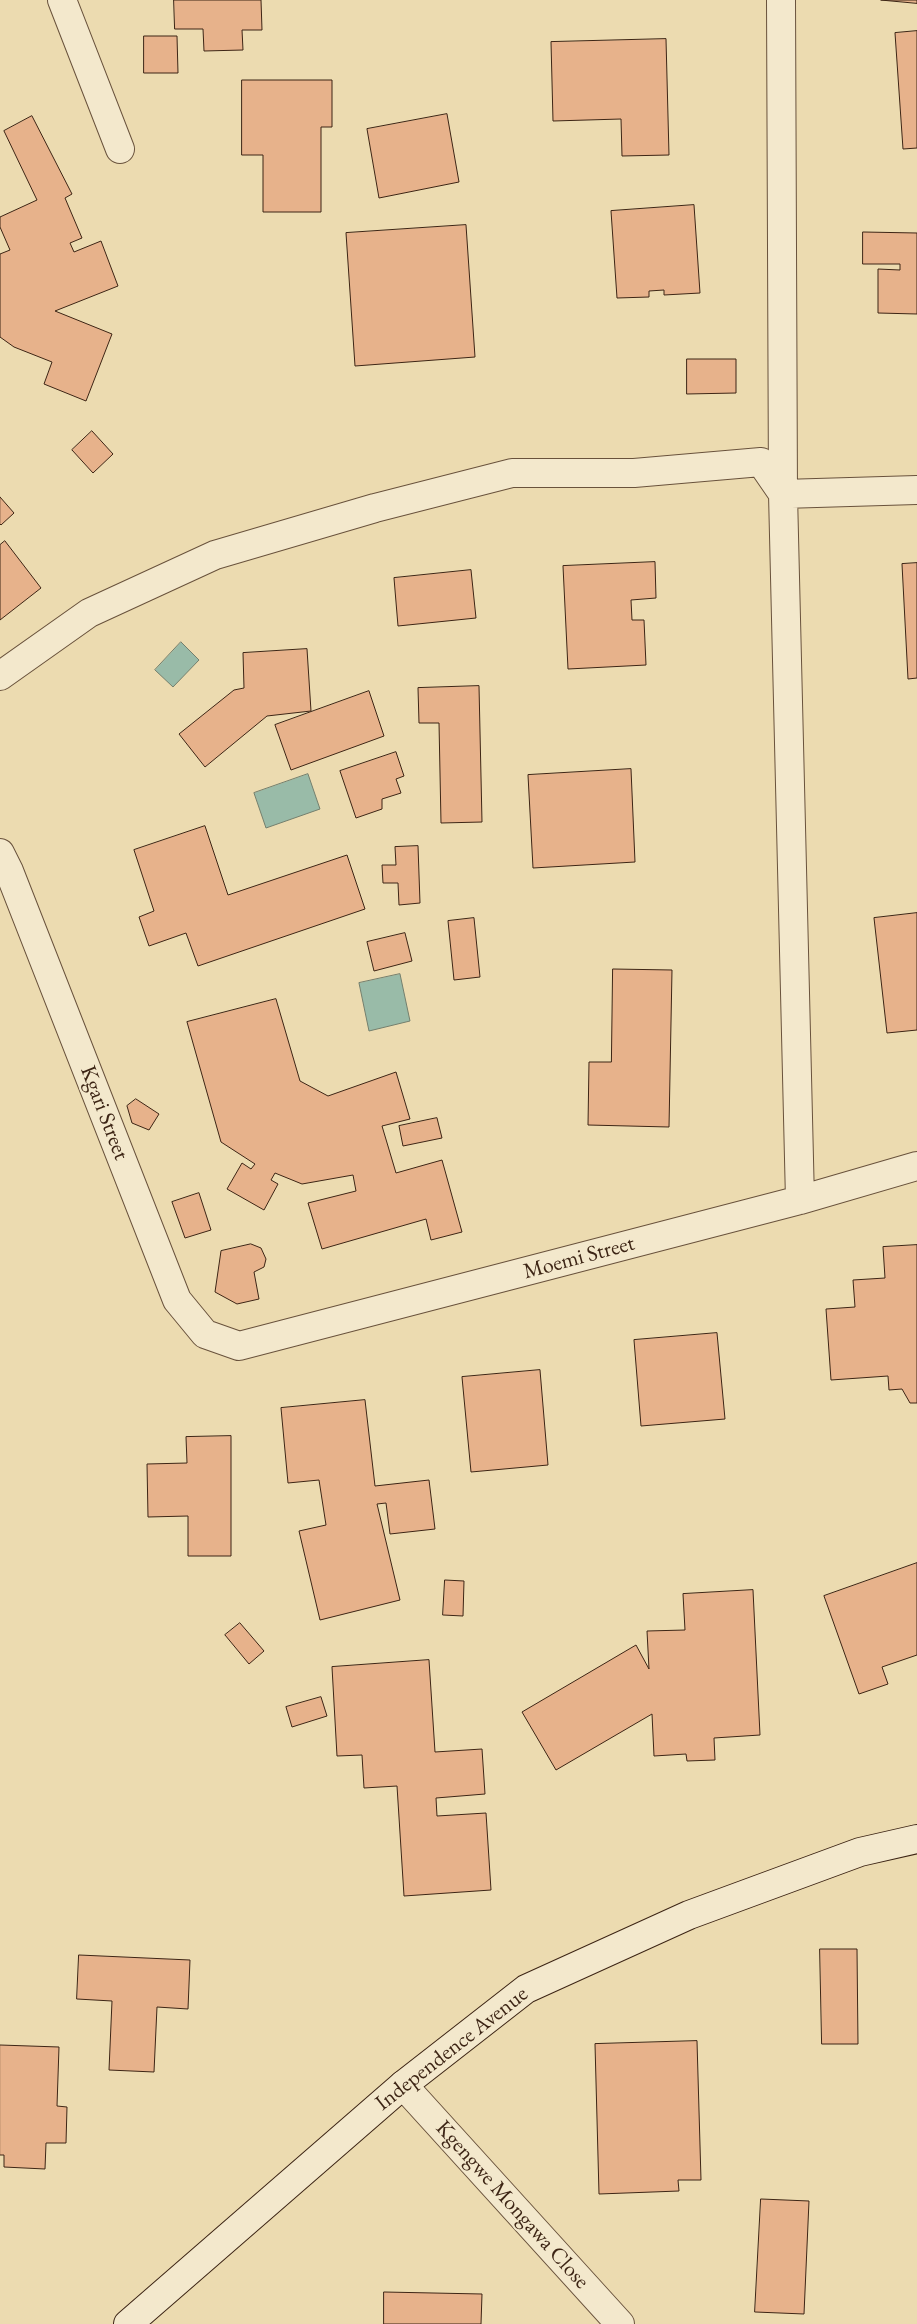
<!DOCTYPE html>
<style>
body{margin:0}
canvas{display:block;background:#ecdbb0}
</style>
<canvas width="917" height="2324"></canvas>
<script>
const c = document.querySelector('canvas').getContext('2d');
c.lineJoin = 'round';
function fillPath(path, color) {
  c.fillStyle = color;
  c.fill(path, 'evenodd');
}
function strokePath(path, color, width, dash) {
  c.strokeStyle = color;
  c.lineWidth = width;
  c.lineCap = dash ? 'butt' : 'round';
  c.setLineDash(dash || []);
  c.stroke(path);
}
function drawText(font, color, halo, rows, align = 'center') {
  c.font = font + ' "EB Garamond",serif';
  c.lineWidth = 4;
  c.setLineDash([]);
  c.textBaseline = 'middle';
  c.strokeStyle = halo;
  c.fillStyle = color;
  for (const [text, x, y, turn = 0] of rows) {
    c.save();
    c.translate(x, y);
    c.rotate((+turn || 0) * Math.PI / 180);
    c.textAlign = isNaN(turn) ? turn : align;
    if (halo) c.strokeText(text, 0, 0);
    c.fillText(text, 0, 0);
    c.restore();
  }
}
const water = new Path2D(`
 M181,642l18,18 -26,27 -18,-17z
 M308,774l12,35 -54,19 -12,-35z
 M400,974l10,47 -41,10 -10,-48z`);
const building = new Path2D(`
 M174,0h87l1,30h-20l1,20 -39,1 -1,-22h-28z
 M881,0h36v3z
 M917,31v117l-14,1 -8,-116z
 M144,36h33l1,37h-34z
 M666,39l3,116 -47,1 -1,-37 -68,2 -2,-79z
 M242,80h90v47h-11v85h-58v-57h-21z
 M447,114l12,68 -80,16 -12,-69z
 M32,116l40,78 -7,4 17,40 -12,5 4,9 27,-11 17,45 -63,25 57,23 -26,67 -42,-17 8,-22 -38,-15 -14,-10v-83l10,-4 -10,-23v-10l37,-17 -33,-69z
 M694,205l6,88 -36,2v-5l-15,1v6l-32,1 -6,-87z
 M466,225l9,132 -120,9 -9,-133z
 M863,232l54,1v81l-39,-1v-44l22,1v-6h-37z
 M687,359h49v34l-49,1z
 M92,431l21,23 -20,19 -21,-23z
 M0,497l14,16 -13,12 -1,-1z
 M5,541l36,47 -41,32v-75z
 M655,562l1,36 -25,2 1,20h12l2,45 -78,4 -5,-103z
 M917,563v115l-9,1 -6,-115z
 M471,570l5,48 -78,8 -4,-48z
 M307,649l4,62 -44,5 -62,51 -26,-33 55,-44 10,-2 -1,-35z
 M479,686l3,136 -41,1 -2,-100h-20l-1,-35z
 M369,691l15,45 -93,34 -16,-45z
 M396,752l8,24 -8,3 5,14 -19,6v10l-26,9 -16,-47z
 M631,769l4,93 -102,6 -5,-93z
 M205,826l23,69 119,-40 18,54 -167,57 -12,-33 -37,13 -10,-29 15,-6 -20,-61z
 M418,846l2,57 -21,2 -1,-22h-15l-1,-18h14l-1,-18z
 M917,913v117l-30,3 -13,-115z
 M474,918l6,59 -26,3 -6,-59z
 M405,933l7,28 -38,10 -7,-29z
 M613,969l59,1 -3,157 -81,-2 1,-63h22z
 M276,999l24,82 28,15 68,-24 14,47 -28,7 14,47 46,-13 20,72 -31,8 -5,-21 -104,30 -14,-46 48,-12 -3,-16 -51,9 -27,-11 -4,7 7,4 -14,26 -37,-21 15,-26 9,6 4,-5 -34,-22 -34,-120z
 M136,1099l23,15 -10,16 -17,-7 -5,-17z
 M437,1118l5,20 -39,8 -4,-20z
 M199,1193l12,37 -26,8 -13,-36z
 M251,1244l10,4 5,11 -2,8 -10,5 5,27 -22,5 -22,-12 6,-41z
 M917,1245v158h-7l-8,-14 -13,1 -1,-14 -57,4 -5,-71 29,-2 -2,-27 32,-2 -2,-31z
 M717,1333l8,86 -84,7 -7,-86z
 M540,1370l8,95 -77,7 -9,-95z
 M365,1400l10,86 54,-6 6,49 -45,5 -4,-31 -9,1 23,96 -80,20 -21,-89 27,-6 -7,-45 -31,3 -7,-75z
 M231,1436v120h-43v-40l-40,1 -1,-53 40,-1 -1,-26z
 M917,1563v92l-35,12 6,17 -29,10 -35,-98z
 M445,1580l19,1 -1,35 -20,-1z
 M753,1590l7,145 -46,3 1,22 -28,1 -1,-7 -32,2 -2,-42 -96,56 -34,-58 114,-67 13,24 -2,-38 38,-1 -2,-36z
 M240,1623l24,28 -15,13 -24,-29z
 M429,1660l6,92 47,-3 3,45 -49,4 1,18 49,-3 5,77 -87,6 -7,-110 -33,2 -2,-33 -25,1 -5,-89z
 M321,1697l6,19 -35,11 -6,-20z
 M820,1949h37l1,95h-36z
 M79,1955l111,5 -2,49 -31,-2 -3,65 -45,-2 3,-69 -35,-2z
 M697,2041l4,139h-23l1,11 -80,3 -4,-150z
 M0,2045l59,2 -2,59 10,1 -1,36h-20l-1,26 -41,-2v-12h-4z
 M761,2199l48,2 -5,113 -49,-2z
 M384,2292l98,2 -1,30h-97z`);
const street = new Path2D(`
 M62,0l58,149
 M781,0l2,494 17,706
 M0,676l89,-63 126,-58 160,-47 137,-35h122l127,-11 22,32 134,-4
 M0,853l9,18 168,429 28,34 34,12 561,-146 117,-34
 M403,2085l217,239`);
const secondary = new Path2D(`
 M128,2324l275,-239 123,-96 163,-74 171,-63 57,-13`);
const streetNames = [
 ["Kgari Street",104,1113,69],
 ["Moemi Street",579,1258,-15],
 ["Independence Avenue",452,2049,-38],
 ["Kgengwe Mongawa Close",512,2205,48]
];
fillPath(water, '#99bba8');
strokePath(water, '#747f6d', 1);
fillPath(building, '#e7b28b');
strokePath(building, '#3d2515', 1);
strokePath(street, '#69523c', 30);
strokePath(secondary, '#3d2515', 30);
strokePath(street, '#f3e8cc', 28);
strokePath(secondary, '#f3e8cc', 28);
drawText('22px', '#3d2515', '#f3e8cc', streetNames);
</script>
